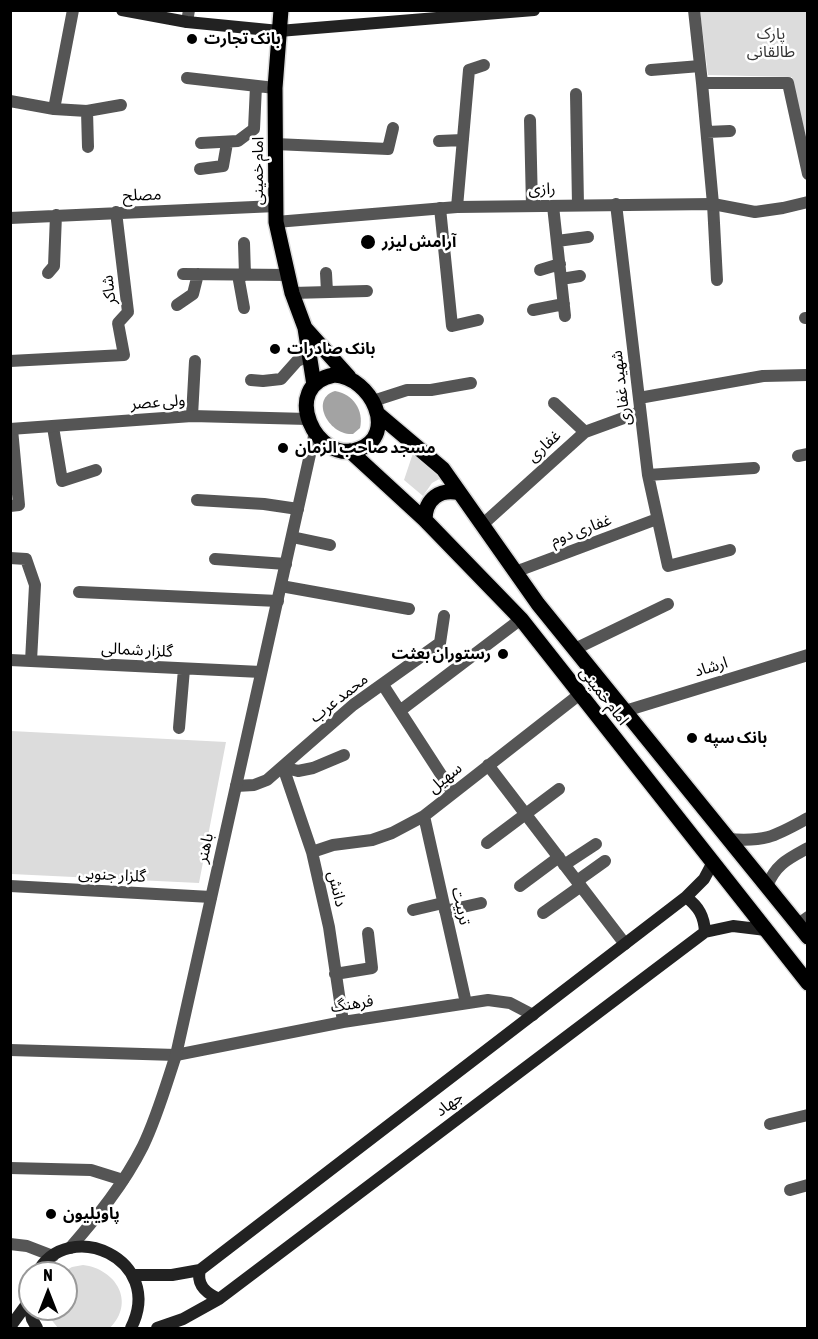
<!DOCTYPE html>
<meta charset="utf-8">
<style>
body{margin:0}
#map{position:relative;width:818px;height:1339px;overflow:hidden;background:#fff;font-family:"Asap Condensed",sans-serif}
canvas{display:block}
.frame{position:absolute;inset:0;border:12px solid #000;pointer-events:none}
.north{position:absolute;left:18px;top:1261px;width:60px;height:60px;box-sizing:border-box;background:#fff;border:2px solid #999;border-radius:50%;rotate:0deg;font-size:16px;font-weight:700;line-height:24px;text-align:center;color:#000}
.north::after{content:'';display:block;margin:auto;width:21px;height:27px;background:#000;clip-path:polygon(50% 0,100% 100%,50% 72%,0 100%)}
</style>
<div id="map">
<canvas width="818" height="1339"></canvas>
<div class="frame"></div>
<div class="north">N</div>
</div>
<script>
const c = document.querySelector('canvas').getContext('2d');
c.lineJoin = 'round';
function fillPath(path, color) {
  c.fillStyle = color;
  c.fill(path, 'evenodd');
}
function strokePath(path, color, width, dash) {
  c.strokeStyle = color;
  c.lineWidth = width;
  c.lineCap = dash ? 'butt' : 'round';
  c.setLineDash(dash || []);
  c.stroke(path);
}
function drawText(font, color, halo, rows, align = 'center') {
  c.font = font + ' "Asap Condensed","Noto Sans Arabic",sans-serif';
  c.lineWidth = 5;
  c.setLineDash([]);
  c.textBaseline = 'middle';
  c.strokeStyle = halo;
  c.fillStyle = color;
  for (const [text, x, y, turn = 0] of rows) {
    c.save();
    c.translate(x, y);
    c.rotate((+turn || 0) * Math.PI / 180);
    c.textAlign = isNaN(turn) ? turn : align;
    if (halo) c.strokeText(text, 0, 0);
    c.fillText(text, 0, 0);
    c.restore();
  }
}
const green = new Path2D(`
 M700,11h107v144l-15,-78 -84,-2z
 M413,453l28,25 -9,5 -9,13 -19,-16z
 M11,731l215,11 -27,141 -188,-9z
 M83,1265c33,4 53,37 27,63h-52l-8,-10 -2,-9h18v-36h-5l11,-6z`);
const water = new Path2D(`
 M335,391c18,3 29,19 25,37l-7,6c-24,2 -44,-35 -18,-43z`);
const minor = new Path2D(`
 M694,10l8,73h86l20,91
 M187,22l2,-12
 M651,70l49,-4
 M187,78l88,10
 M702,83l11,121 4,76
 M576,94l2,111
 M10,101l44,8 19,-99
 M54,109l33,2 34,-6
 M87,111l1,36
 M530,120l2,86
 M707,132l23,-1
 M439,141l24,-1
 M201,143l37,-2 16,-12 2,-43
 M275,144l113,5 5,-21
 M200,169l23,-3 4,-23
 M616,204l32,271 20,91 62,-16
 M553,206l12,110
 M457,207l12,-137 15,-5
 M440,208l12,118 26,-6
 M10,218l266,-12
 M557,241l31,-4
 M244,243l1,32
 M540,270l20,-6
 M48,273l6,-7 2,-51
 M326,273l1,19
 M183,274l105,1
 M238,275l6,33
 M561,279l19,-3
 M292,293l75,-2
 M177,305l16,-11 5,-20
 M533,310l31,-6
 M805,318h3
 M10,361l114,-6 -6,-32 10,-11 -12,-100
 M251,380l12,1 18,-2 16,-18 11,-5
 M639,398l124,-22 45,-1
 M373,401l34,-11h24l40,-7
 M554,403l31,29
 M192,416l3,-55
 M53,427l9,54 34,-11
 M798,456l10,-2
 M648,475l106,-7
 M197,500l67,4 34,5
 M10,506l9,-1 -7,-76
 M482,525l103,-93 55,-20
 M292,537l38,8
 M10,558l16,1 9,26 -4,76
 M215,559l71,5
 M515,572l142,-53
 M281,586l128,23
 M79,592l199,9
 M575,649l93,-45
 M10,660l251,12
 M383,685l70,108
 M401,710l120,-91
 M625,711l183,-56
 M179,728l5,-59
 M488,765l137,179
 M283,767l29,85 17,75 14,95
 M283,767l15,4 15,-3 31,-13
 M236,786l18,-1 13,-5 86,-75 87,-62 4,-27
 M424,816l42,187
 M487,843l72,-54
 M312,852l21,-7 39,-5 20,-7 32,-17 156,-122
 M564,865l32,-21
 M577,881l28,-20
 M10,886l201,11
 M520,886l39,-29
 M413,910l30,-7
 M445,911l36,-8
 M543,913l38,-27
 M797,925l11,-8
 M335,974l37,-6 -4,-35
 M10,1050l166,5 167,-33 145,-22 22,3 23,12
 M770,1124l38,-9
 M10,1168l81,2 32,10
 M790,1190l18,-5
 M10,1244l17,2 26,10`);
const tertiary = new Path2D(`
 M276,222l181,-15 256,-3 42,8 28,-4 25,-6
 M10,429l182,-13 116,3
 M728,839c39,3 47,-3 80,-21
 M767,886c9,-22 21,-27 41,-38
 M70,1248c27,-31 54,-64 73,-102 14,-29 23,-61 33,-91l139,-623`);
const secondary = new Path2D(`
 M122,10l65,12 92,9 255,-21
 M686,897c13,10 18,19 19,35
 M200,1270c-4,15 6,23 19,29
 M37,1273c31,-57 129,-14 94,55
 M132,1275h40l28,-5 486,-373 18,-18 9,-17
 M30,1309l2,10 5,9
 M10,1327l19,-26
 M157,1328l26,-9 36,-20 486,-367 28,-6 33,4`);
const primary = new Path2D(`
 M281,10l-6,78 1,134 16,71 13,35 9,57
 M305,328l44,49
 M334,375c38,2 64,60 25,74 -43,17 -80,-64 -25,-74z
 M378,414l65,55 95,135 270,333
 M350,451l75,69 96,99 287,364
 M425,520c0,-21 15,-32 35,-27`);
const markers = [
 [192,39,6,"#000"],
 [368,242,8,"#000"],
 [275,349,6,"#000"],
 [283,448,6,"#000"],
 [503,654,6,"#000"],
 [692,738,6,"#000"],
 [51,1214,6,"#000"]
];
const parkNames = [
 ["پارک",771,34],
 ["طالقانی",771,52]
];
const poiNames = [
 ["بانک تجارت",204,39],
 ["آرامش لیزر",382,242],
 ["بانک صادرات",287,349],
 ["مسجد صاحب الزمان",295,448],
 ["رستوران بعثت",491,654,"right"],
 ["بانک سپه",704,738],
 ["پاویلیون",63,1214]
];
const streetNames = [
 ["امام خمینی",258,171,-90],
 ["رازی",542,189,-1],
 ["مصلح",142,195,-2],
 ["شاکر",109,290,-97],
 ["شهید غفاری",621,388,-97],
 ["ولی عصر",158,402,-4],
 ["غفاری",544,446,-42],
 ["غفاری دوم",581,530,-20],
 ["گلزار شمالی",137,650,3],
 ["ارشاد",711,667,-17],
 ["امام خمینی",604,696,52],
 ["محمد عرب",339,698,-38],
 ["سهیل",445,778,-39],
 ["باهنر",205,848,-77],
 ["گلزار جنوبی",112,875,3],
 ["دانش",337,889,77],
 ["تربیت",461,906,77],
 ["فرهنگ",352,1004,-9],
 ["جهاد",449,1104,-37]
];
fillPath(green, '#dcdcdc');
fillPath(water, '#a3a3a3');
strokePath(primary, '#dbdbdb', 18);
strokePath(minor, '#555', 12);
strokePath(tertiary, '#555', 12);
strokePath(secondary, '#222', 12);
strokePath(primary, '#000', 15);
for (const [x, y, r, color] of markers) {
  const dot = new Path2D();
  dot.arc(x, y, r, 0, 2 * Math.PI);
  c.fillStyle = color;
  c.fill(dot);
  strokePath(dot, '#fff', 2);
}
drawText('16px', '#333', '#fff', parkNames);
drawText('bold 16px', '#000', '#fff', poiNames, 'left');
drawText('16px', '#000', '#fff', streetNames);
</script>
